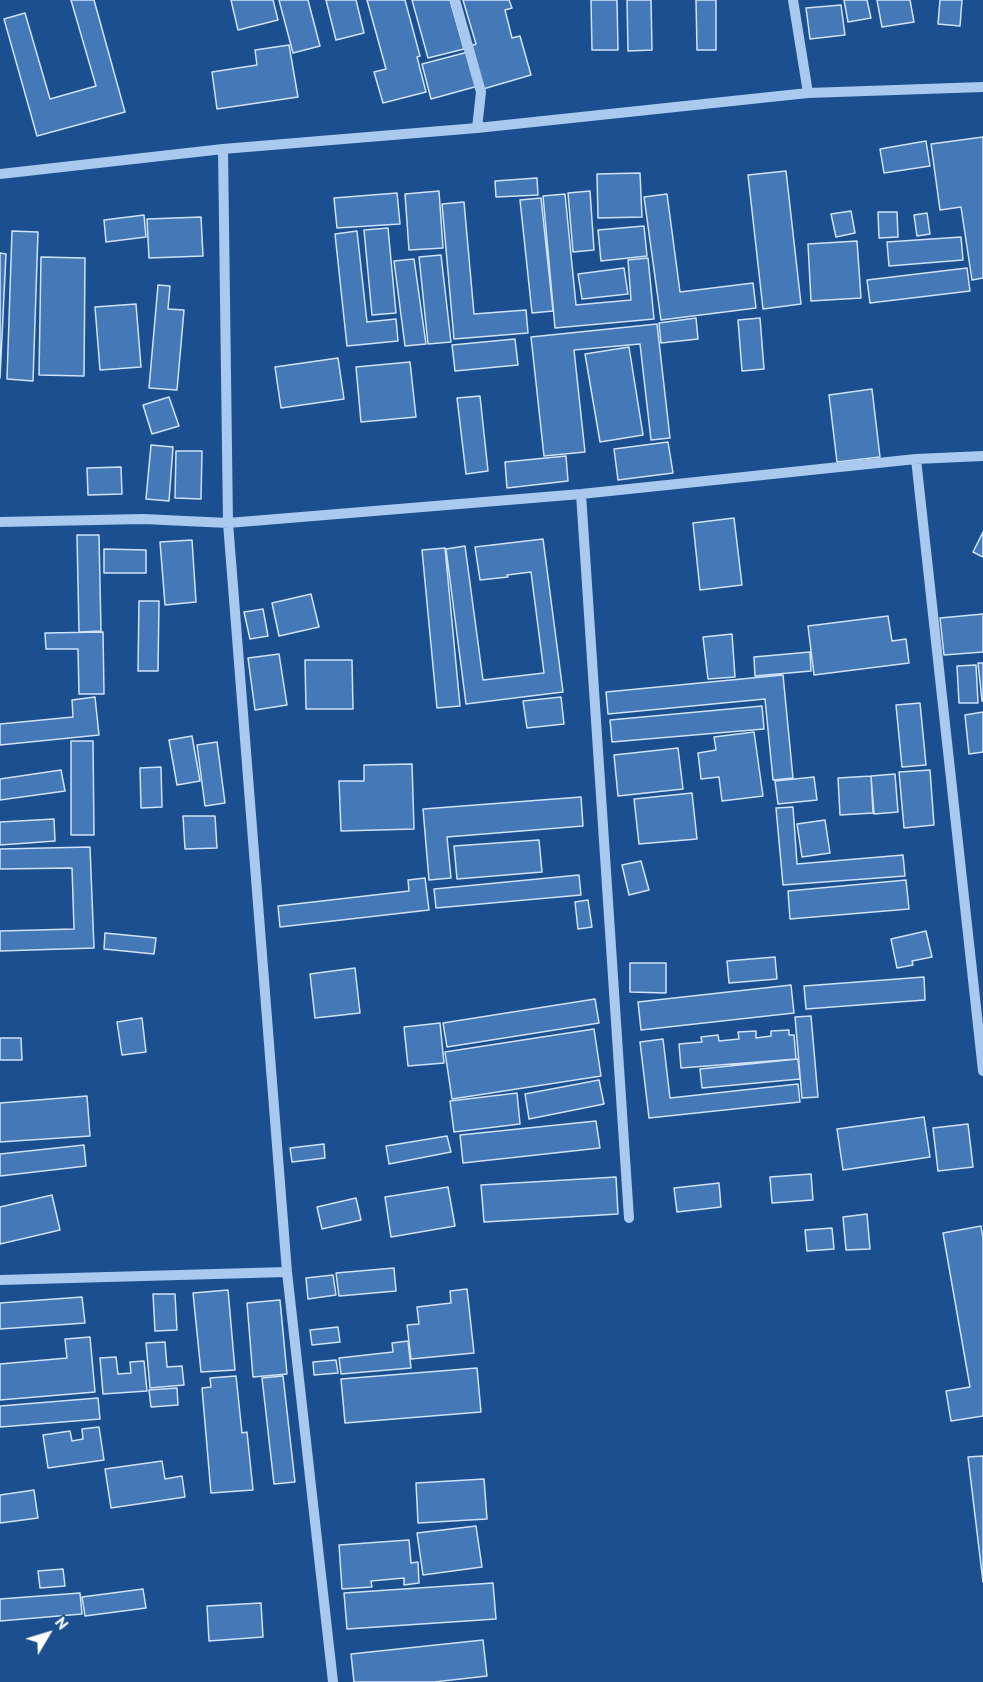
<!DOCTYPE html>
<style>
body{margin:0}
#map{position:relative;width:983px;height:1682px;overflow:hidden;background:#1b4f8f;font-family:"PT Sans",sans-serif}
canvas{display:block}
.north{position:absolute;left:18px;top:1604px;width:60px;height:60px;-webkit-text-stroke:4px #1b4f8f;paint-order:stroke;rotate:52deg;font-size:16px;font-weight:700;line-height:24px;text-align:center;color:#fff}
.north::after{content:'';display:block;margin:auto;width:21px;height:27px;background:#fff;clip-path:polygon(50% 0,100% 100%,50% 72%,0 100%)}
</style>
<div id="map">
<canvas width="983" height="1682"></canvas>
<div class="north">N</div>
</div>
<script>
const c = document.querySelector('canvas').getContext('2d');
c.lineJoin = 'round';
function fillPath(path, color) {
  c.fillStyle = color;
  c.fill(path, 'evenodd');
}
function strokePath(path, color, width, dash) {
  c.strokeStyle = color;
  c.lineWidth = width;
  c.lineCap = dash ? 'butt' : 'round';
  c.setLineDash(dash || []);
  c.stroke(path);
}
const building = new Path2D(`
 M71,0h23l31,112 -88,24 -33,-117 21,-6 25,86 46,-13z
 M231,0h42l5,20 -40,10z
 M279,0h29l12,46 -27,7z
 M326,0h30l8,33 -28,7z
 M367,0h38l15,56 -3,1 9,35 -43,11 -9,-31 12,-3z
 M412,0h38l14,49 -36,9z
 M463,0h46l3,8 -7,2 7,28 8,-2 11,39 -48,14 -12,-43 5,-2z
 M591,0h26l1,50h-26z
 M627,0h24l1,50 -24,1z
 M696,0h20v50h-19z
 M844,0h23l4,18 -23,4z
 M877,0h33l4,22 -32,5z
 M940,0h22l-2,26 -22,-2z
 M841,5l4,30 -35,4 -4,-31z
 M289,45l9,52 -81,12 -5,-37 45,-7 -2,-15z
 M468,52l10,34 -47,13 -9,-35z
 M983,137v141l-11,2 -11,-73 -21,3 -9,-66z
 M926,141l4,25 -46,7 -4,-24z
 M786,171l15,133 -38,5 -15,-134z
 M640,173l2,44 -44,1 -1,-44z
 M537,178l1,17 -42,2 -1,-16z
 M439,191l4,57 -34,2 -4,-56z
 M590,191l4,59 -21,2 -5,-59z
 M397,193l3,31 -63,4 -3,-30z
 M565,194l11,111 55,-5 -3,-40 20,-2 6,61 -99,9 -12,-132z
 M667,194l13,98 73,-9 3,25 -95,12 -17,-123z
 M541,198l12,113 -21,2 -12,-113z
 M464,202l10,112 52,-4 2,23 -74,6 -12,-135z
 M851,211l4,22 -19,4 -5,-23z
 M878,212h19l1,25 -19,1z
 M927,213l3,21 -13,2 -3,-21z
 M144,215l2,22 -40,5 -2,-22z
 M201,217l2,39 -54,2 -2,-39z
 M644,226l3,30 -46,5 -3,-31z
 M388,228l8,85 -24,2 -8,-85z
 M12,231l26,1 -5,149 -26,-2z
 M357,231l10,91 29,-3 2,22 -51,5 -12,-112z
 M961,237l2,23 -74,6 -2,-24z
 M857,241l4,57 -50,3 -3,-57z
 M0,253l6,1 -6,124z
 M441,255l10,87 -23,2 -9,-87z
 M41,257l44,1 -1,118 -45,-1z
 M414,259l12,85 -21,2 -11,-85z
 M624,268l4,26 -46,5 -4,-25z
 M967,268l3,23 -100,12 -3,-23z
 M158,285l12,1 -2,23 16,1 -7,80 -28,-2z
 M136,304l5,63 -41,3 -5,-63z
 M696,318l2,21 -37,4 -2,-20z
 M760,318l4,51 -22,2 -4,-51z
 M657,324l13,114 -19,2 -11,-96 -66,6 11,102 -41,4 -13,-119z
 M515,339l3,26 -63,6 -3,-26z
 M629,347l14,88 -43,7 -15,-88z
 M338,358l6,41 -63,9 -6,-41z
 M410,362l6,55 -55,5 -5,-55z
 M872,389l8,68 -43,5 -8,-67z
 M480,396l8,75 -22,3 -9,-76z
 M169,397l10,29 -27,8 -9,-29z
 M668,442l5,31 -55,7 -4,-31z
 M151,445l22,2 -4,54 -23,-2z
 M176,451h26l-1,48 -26,-1z
 M566,456l2,25 -61,7 -2,-26z
 M121,467l1,27 -34,1 -1,-27z
 M734,518l8,67 -42,5 -7,-67z
 M983,532v25l-10,-5z
 M77,535h22l2,96 -22,1z
 M543,539l20,153 -97,12 -20,-155 19,-3 18,134 61,-7 -13,-101 -24,3 1,2 -28,3 -5,-33z
 M192,540l4,62 -31,3 -5,-63z
 M445,548l15,158 -23,2 -15,-158z
 M104,549l42,1v23h-42z
 M311,594l8,33 -40,9 -7,-33z
 M139,601h20l-1,70h-20z
 M263,609l5,27 -18,3 -6,-27z
 M983,614v38l-39,3 -4,-37z
 M888,616l4,25 14,-2 3,24 -95,12 -6,-49z
 M103,632l1,62h-25l-1,-45h-32l-1,-16z
 M732,634l3,43 -27,2 -5,-42z
 M810,652l1,19 -56,5 -1,-19z
 M279,654l8,51 -32,5 -7,-52z
 M305,660h47l1,49h-47z
 M978,663h5v38h-1z
 M976,665l2,38h-19l-2,-37z
 M783,675l10,103 -20,2 -8,-81 -157,15 -2,-22z
 M95,697l4,38 -99,10v-21l73,-7 -1,-17z
 M561,697l3,27 -37,4 -4,-27z
 M920,703l6,62 -24,2 -6,-62z
 M762,706l2,23 -152,13 -2,-22z
 M983,712v40l-14,2 -4,-39z
 M754,732l9,64 -41,5 -3,-24 -18,2 -3,-26 18,-3 -2,-13z
 M192,736l8,45 -23,4 -8,-45z
 M71,741h22l1,94h-23z
 M217,742l8,61 -20,3 -8,-61z
 M678,748l5,41 -65,7 -4,-41z
 M412,764l2,65 -73,2 -2,-50h25v-16z
 M161,767l1,40 -21,1 -1,-40z
 M61,770l4,21 -65,9v-21z
 M930,770l4,55 -30,3 -5,-56z
 M895,774l3,38 -24,2 -3,-38z
 M871,776l2,37 -33,2 -2,-37z
 M814,777l3,23 -39,4 -3,-23z
 M692,793l5,46 -58,5 -5,-45z
 M581,797l2,29 -136,11 4,41 -22,2 -6,-71z
 M793,807l4,57 106,-9 2,21 -122,9 -7,-77z
 M183,816h32l2,32 -32,1z
 M54,819l1,22 -55,4v-23z
 M825,820l5,33 -28,4 -5,-33z
 M539,840l3,32 -85,7 -3,-33z
 M90,847l4,101 -94,3v-20l74,-2 -2,-61 -72,1v-20z
 M641,861l8,29 -20,5 -7,-30z
 M579,875l2,20 -145,13 -2,-19z
 M425,878l4,32 -149,17 -2,-21 131,-15 -1,-11z
 M906,880l3,29 -119,10 -2,-28z
 M588,900l4,27 -14,2 -3,-27z
 M926,931l6,26 -20,4 1,4 -16,3 -6,-29z
 M105,933l51,5 -2,16 -50,-5z
 M775,957l2,22 -48,4 -2,-22z
 M630,963h36v30l-36,-1z
 M355,968l5,45 -45,5 -5,-44z
 M924,977l1,23 -119,9 -2,-23z
 M791,985l3,28 -153,17 -3,-28z
 M595,999l4,24 -152,24 -4,-24z
 M811,1016l7,81 -16,1 -7,-81z
 M142,1018l4,34 -24,3 -5,-33z
 M440,1023l4,40 -36,3 -4,-39z
 M594,1029l7,47 -149,23 -7,-47z
 M789,1030v5h5l2,24 -115,9 -2,-24 23,-2 -1,-5 17,-2 1,6 20,-2 -1,-7 18,-1v7l15,-2v-5z
 M0,1038h21l1,22h-22z
 M663,1039l7,59 128,-14 2,18 -151,16 -9,-76z
 M798,1059l2,20 -98,9 -2,-19z
 M599,1080l5,24 -75,15 -4,-25z
 M517,1093l3,31 -66,8 -4,-31z
 M87,1096l3,40 -90,6v-39z
 M924,1117l6,40 -87,13 -6,-41z
 M596,1121l4,27 -137,15 -3,-28z
 M968,1124l5,43 -35,4 -5,-43z
 M447,1136l4,16 -62,12 -3,-18z
 M324,1144l1,14 -33,4 -2,-14z
 M84,1145l2,21 -86,10v-22z
 M811,1174l2,26 -41,3 -2,-26z
 M616,1177l2,37 -134,8 -3,-37z
 M719,1183l2,24 -44,5 -3,-24z
 M448,1187l7,39 -64,11 -6,-40z
 M52,1195l8,35 -60,14v-37z
 M356,1198l5,22 -39,9 -5,-22z
 M867,1214l3,35 -24,1 -3,-33z
 M981,1226l2,12v178l-32,5 -5,-30 24,-4 -27,-154z
 M832,1228l2,21 -27,2 -2,-21z
 M394,1268l2,23 -57,5 -3,-23z
 M333,1275l3,20 -28,4 -2,-21z
 M467,1289l7,64 -63,6 -4,-34 12,-1 -2,-17 34,-4 -1,-12z
 M228,1290l7,80 -34,2 -8,-79z
 M153,1294h22l2,36 -22,1z
 M82,1297l3,26 -85,6v-26z
 M280,1300l7,74 -34,3 -6,-74z
 M338,1327l2,15 -28,3 -2,-15z
 M90,1337l5,55 -95,8v-36l67,-6 -2,-19z
 M408,1341l3,27 -70,6 -2,-16 54,-6 -1,-9z
 M165,1342l2,25 15,-1 2,19 -34,3 -4,-45z
 M116,1357l2,17 13,-1 -1,-11 14,-1 3,30 -44,3 -3,-36z
 M336,1360l2,13 -24,2 -1,-13z
 M477,1368l4,44 -136,11 -4,-44z
 M236,1376l6,57 5,-1 6,58 -42,3 -9,-105 9,-1 -1,-9z
 M283,1376l12,106 -21,2 -12,-106z
 M177,1388l1,17 -27,2 -2,-17z
 M98,1398l2,21 -100,8v-21z
 M99,1427l5,33 -56,8 -5,-33 27,-4 2,10 11,-2 -1,-10z
 M983,1456v126l-15,-125z
 M162,1461l3,18 17,-3 3,21 -74,11 -6,-39z
 M484,1479l3,40 -69,4 -2,-40z
 M34,1490l4,28 -38,5v-28z
 M476,1526l6,41 -59,8 -6,-42z
 M409,1540l2,23 7,-1 1,21 -15,2v-7l-33,3 1,6 -30,2 -3,-44z
 M63,1569l2,17 -25,2 -2,-17z
 M493,1583l3,36 -149,10 -3,-36z
 M143,1589l3,19 -61,8 -3,-19z
 M80,1593l2,21 -82,7v-22z
 M261,1603l2,34 -54,4 -2,-35z
 M483,1640l4,36 -53,6h-80l-3,-28z`);
const minor = new Path2D(`
 M455,0l26,92 -4,36
 M793,0l15,93
 M223,149l5,374 59,749 46,410
 M0,174l223,-25 254,-21 331,-35 175,-6
 M916,459l67,612
 M581,494l48,724
 M0,522l143,-3 85,4 353,-29 335,-35 67,-3
 M0,1280l287,-8`);
fillPath(building, '#4478b7');
strokePath(building, '#cfe3fa', 1.5);
strokePath(minor, '#a9c9ee', 10);
</script>
